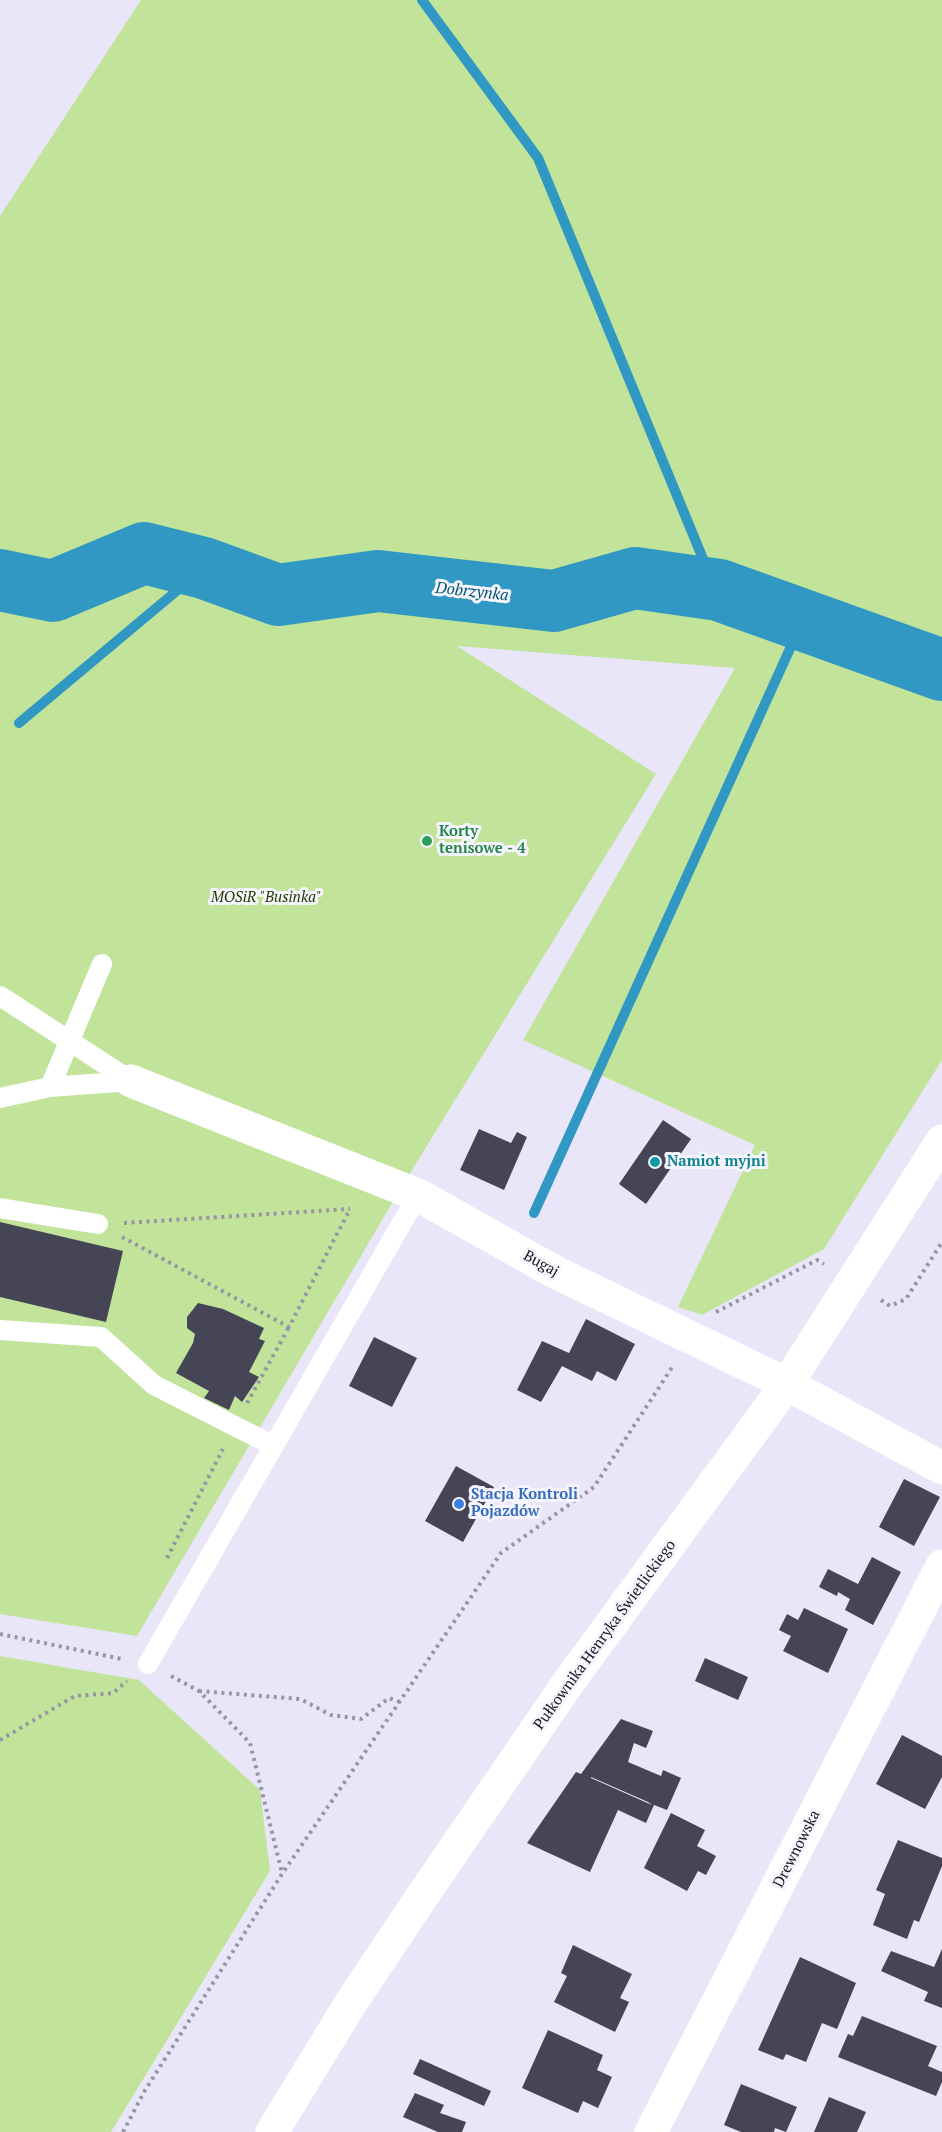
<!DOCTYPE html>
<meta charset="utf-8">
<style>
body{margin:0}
canvas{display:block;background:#eae6fa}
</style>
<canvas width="942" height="2132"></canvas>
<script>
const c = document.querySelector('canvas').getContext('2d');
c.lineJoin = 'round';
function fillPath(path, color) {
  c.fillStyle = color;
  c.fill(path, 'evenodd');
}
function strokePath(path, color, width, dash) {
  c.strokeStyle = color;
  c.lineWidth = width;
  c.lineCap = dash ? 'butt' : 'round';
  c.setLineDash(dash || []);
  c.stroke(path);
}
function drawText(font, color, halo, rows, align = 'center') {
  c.font = font + ' "PT Serif",serif';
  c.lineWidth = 6;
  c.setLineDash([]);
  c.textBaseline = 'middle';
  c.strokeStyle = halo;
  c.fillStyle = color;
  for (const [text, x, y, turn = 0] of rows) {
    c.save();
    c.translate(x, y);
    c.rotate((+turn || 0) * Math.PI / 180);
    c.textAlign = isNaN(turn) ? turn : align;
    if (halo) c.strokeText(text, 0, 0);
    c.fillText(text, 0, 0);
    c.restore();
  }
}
const green = new Path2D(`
 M141,0h801v1060l-118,189 -122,66 -24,-8 77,-162 -232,-105 212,-372 -278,-22 199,128 -252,409 -267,453 -137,-22v-1398z
 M0,1656l139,24 121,110 10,81 -159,261h-111z`);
const stream = new Path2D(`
 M422,0l116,158 170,413 11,19
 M19,723l185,-155
 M534,1213l269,-593`);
const river = new Path2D(`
 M0,580l53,11 91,-38 60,15 74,27 100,-14 176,20 81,-23 84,12 223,80`);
const building = new Path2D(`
 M663,1120l28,19 -45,65 -27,-20z
 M479,1129l32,14 6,-11 10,5 -23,53 -44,-20z
 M0,1222l123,29 -17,71 -106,-25z
 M198,1303l25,6 41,19 -5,11 6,2 -16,31 10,5 -17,25 -7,-6 -6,14 -25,-12 5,-7 -33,-18 17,-30 2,-9 -8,-6v-11z
 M586,1319l49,25 -19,37 -19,-10 -5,10 -30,-15 -21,36 -24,-12 25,-49 27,12z
 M374,1337l43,21 -25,49 -43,-21z
 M456,1466l38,21 -31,55 -38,-21z
 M904,1479l36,18 -26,49 -35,-19z
 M872,1557l29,15 -28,53 -28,-15 5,-11 -12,-7 -1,4 -18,-9 9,-18 30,15z
 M804,1608l44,21 -20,44 -45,-22 8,-15 -12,-6 8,-16 11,6z
 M705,1658l43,19 -10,23 -43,-19z
 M621,1719l32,12 -7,17 -12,-5 -6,19 33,14 2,-6 18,8 -14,32 -13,-5 -8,18 -28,-13 -28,62 -63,-29 49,-71 5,2zM591,1777l57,25 4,3 -61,-27z
 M902,1735l40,21v21l-17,32 -49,-25z
 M671,1813l34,17 -8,16 19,10 -10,19 -8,-4 -11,20 -43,-23z
 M898,1840l44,18v8l-23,56 -5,-2 -7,19 -34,-14 12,-31 -9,-4z
 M573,1945l59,29 -12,24 9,4 -14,30 -61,-30 13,-26 -6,-3z
 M942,1949v59l-18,-7 4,-9 -47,-21 10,-20 43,16z
 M800,1957l56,26 -19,46 -15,-6 -16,39 -20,-8 -3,6 -25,-10z
 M862,2016l75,30 -9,20 14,6v10l-6,14 -98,-39 10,-23 5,2z
 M548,2030l55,25 -6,15 15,7 -14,31 -15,-7 -5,12 -56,-25z
 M420,2059l71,32 -7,15 -71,-32z
 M741,2084l56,23 -11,25 -11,-4 -1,4h-33l-17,-7z
 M415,2093l29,12 -4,8 26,9 -4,10h-24l-35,-15z
 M829,2097l37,15 -9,20h-43z`);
const path = new Path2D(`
 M124,1223l226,-14
 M122,1237l167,90 61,-118
 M881,1300l9,6 16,-7 36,-57
 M716,1312l101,-52 7,4
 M247,1403l42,-76
 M167,1558l56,-109
 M0,1634l122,25
 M171,1676l28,15 51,52 32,130
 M199,1691l101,8 31,16 30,4 28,-21 11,4
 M0,1740l75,-44 38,-3 14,-12
 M123,2132l21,-40 138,-218 219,-321 93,-66 79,-121`);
const lane = new Path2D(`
 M0,996l131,85
 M50,1087l52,-123
 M0,1098l50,-11 81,-6
 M0,1208l98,16
 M0,1330l101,7 53,48 120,61
 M148,1664l270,-469`);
const street = new Path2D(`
 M131,1081l287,114 135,76 234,113 155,84
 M651,2132l291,-566`);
const secondary = new Path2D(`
 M272,2132l80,-131 69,-103 147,-215 219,-299 155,-243`);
const markers = [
 [427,841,6,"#2e9e5b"],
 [655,1162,6,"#0f9aa8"],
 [459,1504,6,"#3f7fe0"]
];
const leisureNames = [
 ["Korty",439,832],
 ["tenisowe - 4",439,849]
];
const parkNames = [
 ["MOSiR \"Businka\"",266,898]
];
const cultureNames = [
 ["Namiot myjni",667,1162]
];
const streetNames = [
 ["Bugaj",541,1264,29],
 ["Pułkownika Henryka Świetlickiego",605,1635,-54],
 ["Drewnowska",797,1849,-63]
];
const shopNames = [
 ["Stacja Kontroli",471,1495],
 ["Pojazdów",471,1512]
];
const waterNames = [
 ["Dobrzynka",472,592,6]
];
fillPath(green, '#c1e49a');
strokePath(stream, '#3198c3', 10);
strokePath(river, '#3198c3', 62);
fillPath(building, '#454556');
strokePath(path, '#9795a3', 4, [3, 4.5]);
strokePath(lane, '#fff', 20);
strokePath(street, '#fff', 33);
strokePath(secondary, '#fff', 33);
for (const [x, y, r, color] of markers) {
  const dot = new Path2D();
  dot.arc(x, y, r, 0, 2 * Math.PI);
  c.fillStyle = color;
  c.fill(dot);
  strokePath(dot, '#f6f5fd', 2);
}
drawText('bold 15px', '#27864d', '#f6f5fd', leisureNames, 'left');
drawText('italic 15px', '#253a00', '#f6f5fd', parkNames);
drawText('bold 15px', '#0d838f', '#f6f5fd', cultureNames, 'left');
drawText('15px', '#18171e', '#f6f5fd', streetNames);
drawText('bold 15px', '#366cbe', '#f6f5fd', shopNames, 'left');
drawText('italic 16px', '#005472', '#f6f5fd', waterNames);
</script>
